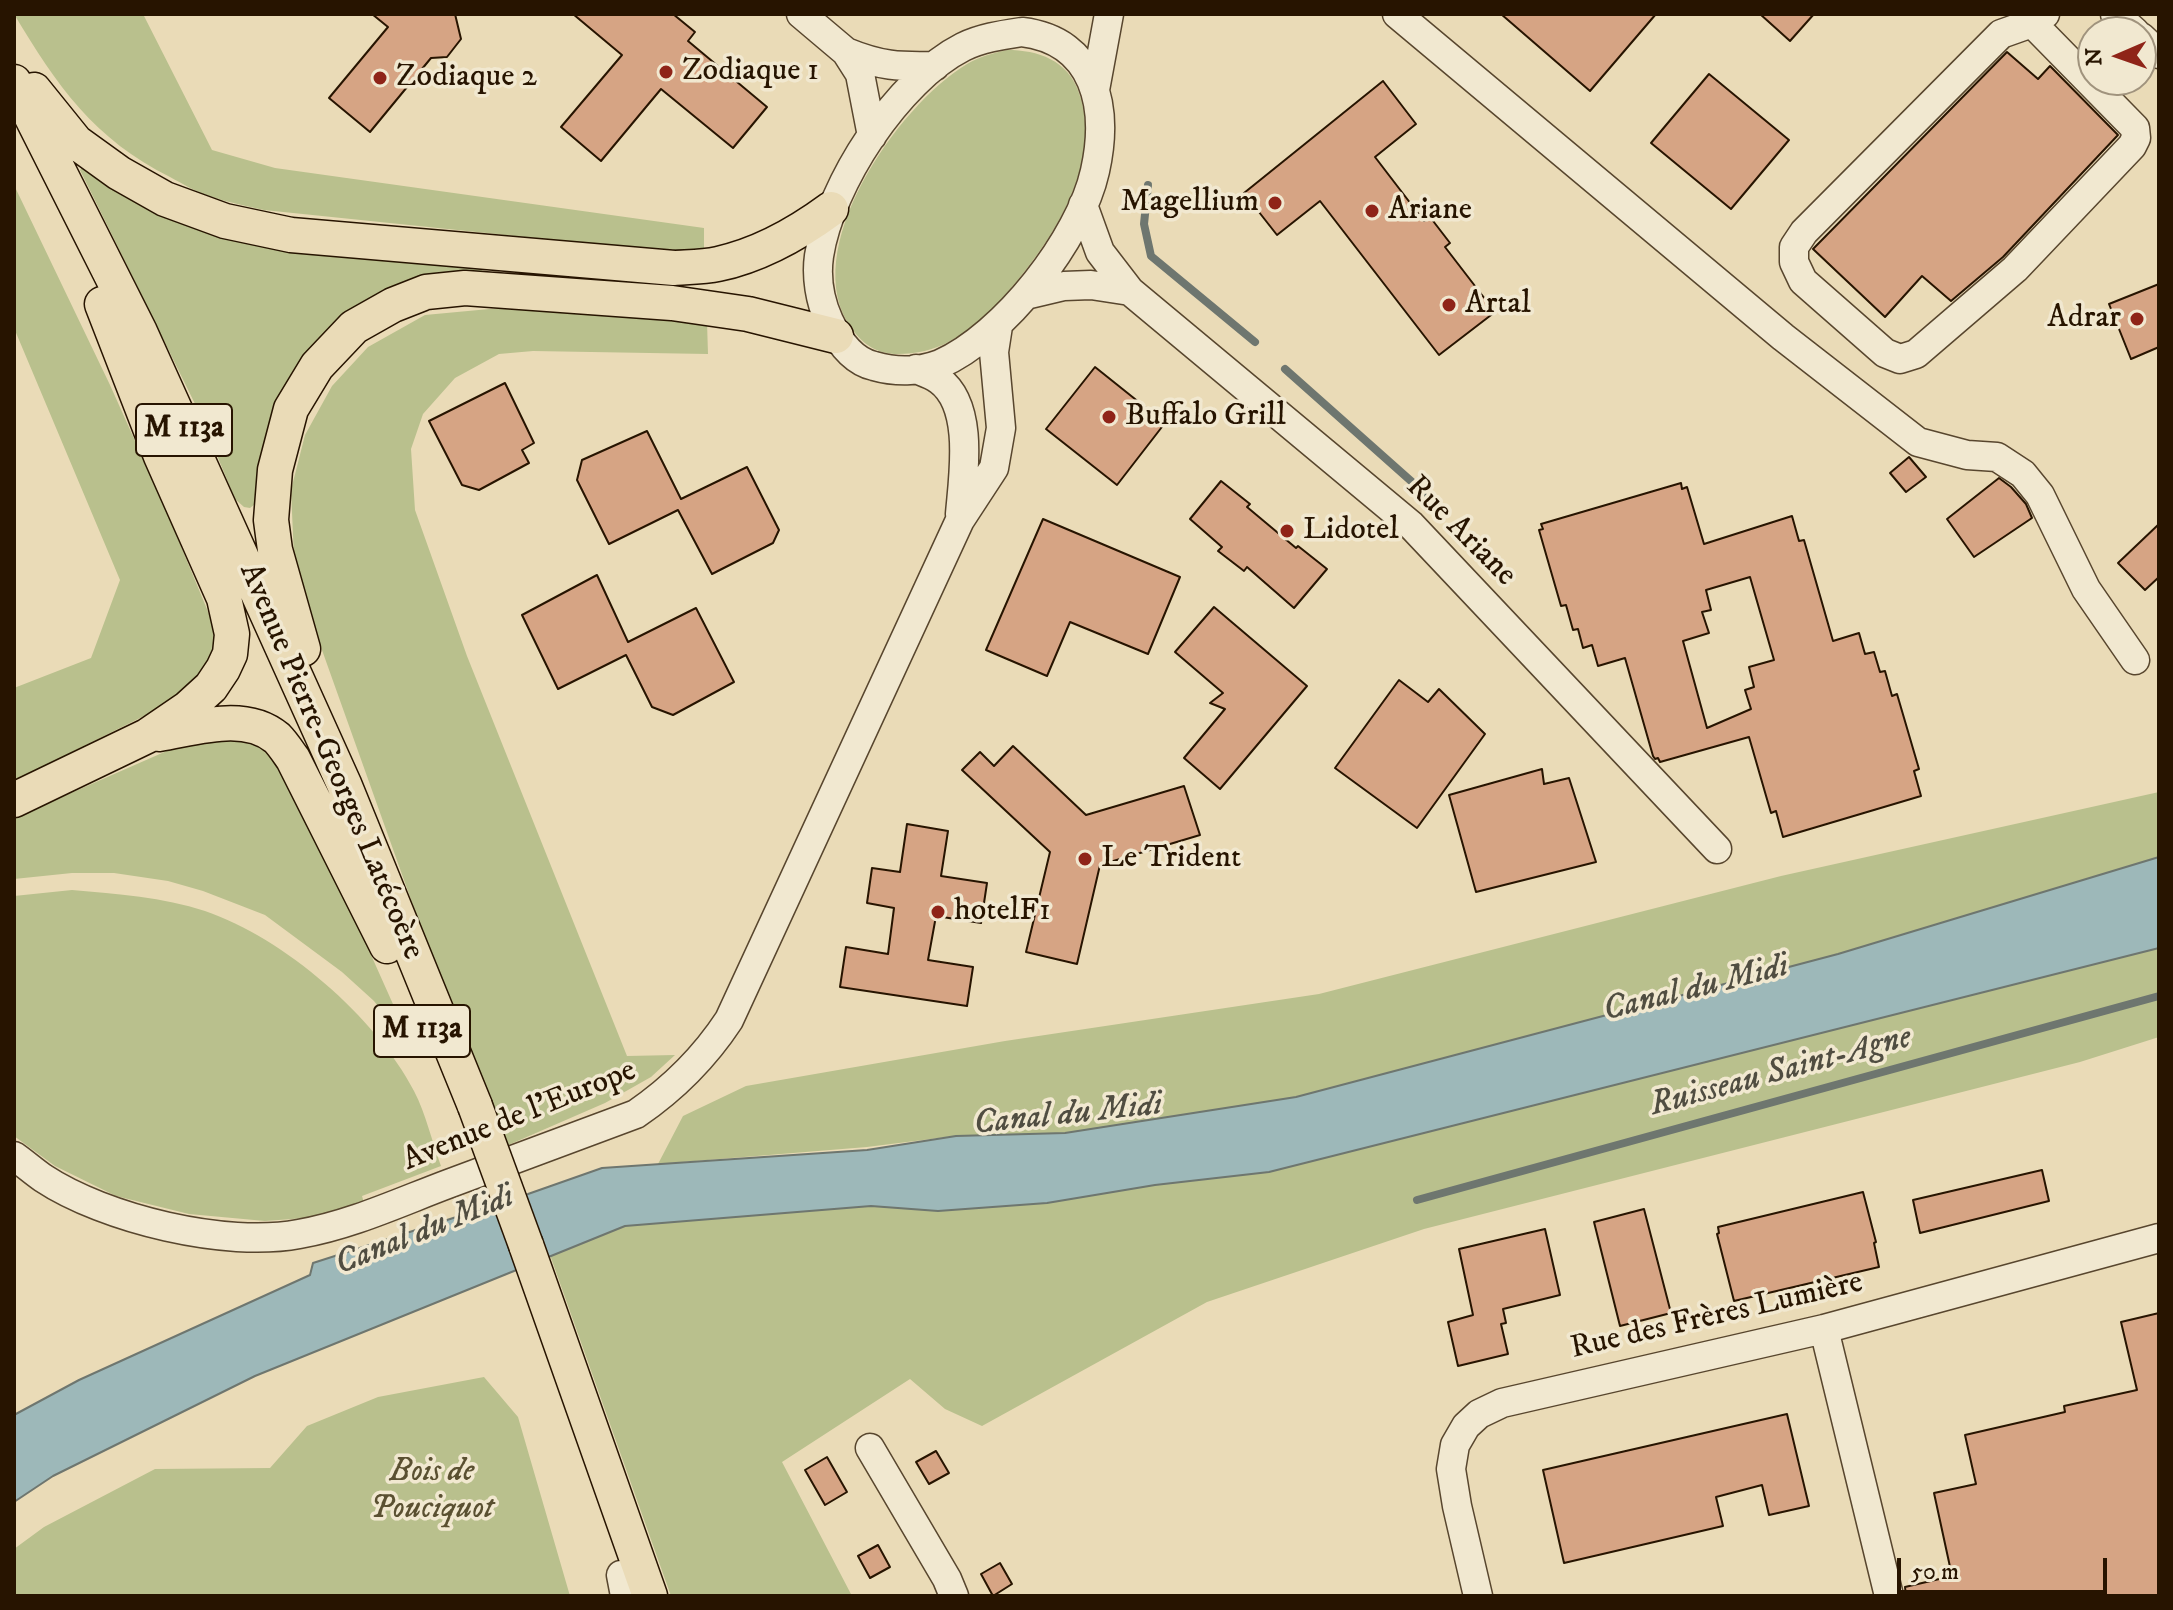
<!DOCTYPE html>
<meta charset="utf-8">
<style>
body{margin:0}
#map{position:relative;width:2173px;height:1610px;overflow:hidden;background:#eadbb7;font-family:"IM FELL DW Pica",serif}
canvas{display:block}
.frame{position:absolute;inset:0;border:16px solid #271400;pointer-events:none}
.north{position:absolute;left:2077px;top:16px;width:80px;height:80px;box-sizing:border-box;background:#f1e8d0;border:2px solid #a0937d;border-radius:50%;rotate:268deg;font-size:22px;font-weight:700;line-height:32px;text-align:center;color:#271400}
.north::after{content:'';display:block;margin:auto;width:28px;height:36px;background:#8f2418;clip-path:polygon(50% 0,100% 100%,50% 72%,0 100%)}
.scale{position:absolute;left:1897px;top:1558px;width:210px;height:36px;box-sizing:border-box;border:4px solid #271400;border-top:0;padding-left:10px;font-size:24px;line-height:28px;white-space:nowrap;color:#271400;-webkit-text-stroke:6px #f1e8d0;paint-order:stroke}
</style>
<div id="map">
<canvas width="2173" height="1610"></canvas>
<div class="frame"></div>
<div class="north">N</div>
<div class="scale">50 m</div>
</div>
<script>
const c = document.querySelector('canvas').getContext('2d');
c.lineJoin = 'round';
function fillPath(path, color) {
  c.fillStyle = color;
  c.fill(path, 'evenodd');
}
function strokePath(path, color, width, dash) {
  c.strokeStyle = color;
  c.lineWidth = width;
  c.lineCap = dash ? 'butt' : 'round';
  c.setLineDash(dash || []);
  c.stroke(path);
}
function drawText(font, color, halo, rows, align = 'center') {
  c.font = font + ' "IM FELL DW Pica",serif';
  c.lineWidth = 7;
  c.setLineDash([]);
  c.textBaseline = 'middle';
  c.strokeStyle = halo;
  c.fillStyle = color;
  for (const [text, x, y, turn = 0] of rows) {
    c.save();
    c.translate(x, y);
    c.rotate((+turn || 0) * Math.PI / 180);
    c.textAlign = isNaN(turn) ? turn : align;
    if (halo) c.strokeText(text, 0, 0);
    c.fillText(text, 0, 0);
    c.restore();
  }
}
const green = new Path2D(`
 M14,14h129l69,136 63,18 429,60v21l-34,3 -406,-42c-18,-4 -37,-8 -55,-14 -13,-4 -26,-12 -39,-19 -76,-38 -113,-91 -156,-163z
 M1007,50c31,0 61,10 72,43 23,67 -21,138 -62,188 -19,23 -39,46 -67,60 -15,9 -35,13 -52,13 -21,0 -34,-9 -46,-25 -57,-77 46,-224 115,-265 12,-7 26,-11 40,-14z
 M84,165l37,24 362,74 -2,13 -109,28 -108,152 -9,48 -5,4 -6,-1 -9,-8 -35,-85 -120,-244z
 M14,185l96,200 56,125 50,121 -2,25 -30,40 -170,85v-93l77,-30 29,-78 -106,-252z
 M500,308l207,14 1,32 -175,-3 -34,3 -44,24 -32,36 -12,35 4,61 52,146 160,400 48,-1 -24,22 -46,26 -99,43 -61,-151 -138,-387 -13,-51 -3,-67 14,-55 27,-49 36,-39 57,-32z
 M237,736l27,12 20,23 37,72 84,188 -6,3 -25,-33 -32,-29 -77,-57 -62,-24 -35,-10 -54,-8h-42l-58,6v-61l164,-72z
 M2159,792v65l-321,97 -542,143 -231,36 -110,3 -88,11 -209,17 25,-48 63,-30 259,-45 314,-47 462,-118z
 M72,890c45,4 91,7 133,21 79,27 171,106 209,180 12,23 18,51 27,75l-79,30 2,7 -45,14 -54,4 -76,-7 -73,-18 -61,-30 -41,-30v-240z
 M2159,948v89l-79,25 -656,167 -217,73 -225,124 -37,-17 -35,-30 -128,83 70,134h-181l-121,-341 75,-29 246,-20 67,5 109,-8 108,-18 114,-13z
 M484,1377l34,40 52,179h-556v-47l30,-22 111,-58 115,-1 37,-42 71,-29z`);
const water = new Path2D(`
 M2159,857v91l-890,224 -114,13 -108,18 -109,8 -67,-5 -246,20 -370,150 -202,100 -39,26v-87l65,-35 231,-105 3,-12 215,-69 74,-26 265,-18 89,-14 109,-3 231,-36 542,-143z`);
const stream = new Path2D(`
 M1148,185l-4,39 7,32 104,86
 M1285,369l144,128
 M1417,1200l742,-204`);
const building = new Path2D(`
 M372,14h83l6,25 -14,18 -16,1 -61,74 -41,-34 59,-71z
 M573,14h100l22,18 -7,9 79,66 -34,41 -72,-59 -60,72 -40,-34 61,-72z
 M1501,14h155l-66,77z
 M1760,14h54l-24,27z
 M2007,52l31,27 12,-13 68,69 -115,122 -52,44 -29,-25 -37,41 -72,-68z
 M1709,74l80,66 -58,69 -80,-66z
 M1383,81l33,43 -41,33 49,64 6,-4 20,26 -5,4 50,65 -56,43 -119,-154 -43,34 -33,-42z
 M2159,284v63l-28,12 -22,-55z
 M1095,367l70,56 -48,62 -71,-56z
 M505,383l29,60 -12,7 7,13 -50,27 -17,-5 -33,-64z
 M647,431l34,68 66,-32 32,63 -6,13 -61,31 -34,-64 -69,34 -32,-64 5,-20z
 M1909,457l17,20 -20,15 -16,-19z
 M1999,478l12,9 15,17 6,14 -58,39 -27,-38z
 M1221,481l29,23 -3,3 49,41 2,-2 29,23 -33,39 -47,-41 -3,4 -26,-20 4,-4 -32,-28z
 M1681,483l1,6 5,-2 17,57 88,-28 7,25 5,-1 29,101 26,-8 6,21 9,-2 6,20 5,-1 7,25 5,-2 22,75 -5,2 7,25 -138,41 -7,-26 -5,2 -22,-76 -89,25 -2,-4 -3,1 -2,-3 -28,-98 -27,8 -6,-21 -9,3 -5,-19 -5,1 -7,-25 -5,1 -22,-76 4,-1 -2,-5zM1750,577l24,83 -25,7 5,20 -9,3 6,19 -44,19 -24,-87 26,-8 -7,-21 9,-2 -5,-20z
 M1043,519l137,58 -32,77 -78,-32 -23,54 -61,-26z
 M2159,524v53l-14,13 -27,-27z
 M597,575l31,67 68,-34 38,74 -61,33 -21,-8 -26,-52 -68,34 -36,-74z
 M1214,607l93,79 -87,103 -36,-31 41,-49 -15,-6 13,-10 -48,-41z
 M1399,680l29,22 11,-13 46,45 -68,94 -82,-60z
 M1013,746l73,69 98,-29 16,49 -100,30 -23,99 -51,-12 24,-100 -88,-82 18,-18 14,14z
 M1542,769l2,15 25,-6 27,84 -120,30 -27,-97z
 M907,824l41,7 -7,45 46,7 -6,40 -45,-7 -8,44 45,7 -6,39 -127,-19 6,-40 42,7 6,-46 -27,-5 5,-35 28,4z
 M2042,1170l7,31 -129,32 -7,-33z
 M1863,1192l13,50 -2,1 5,24 -145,34 -17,-67 2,-1 -1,-6z
 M1644,1209l27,104 -51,13 -26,-104z
 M1545,1229l15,66 -57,14 3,14 -5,1 7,30 -50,12 -10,-44 25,-7 -14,-66z
 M2159,1313v283h-253l-1,-9 47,-11 -18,-83 42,-9 -11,-49 100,-23 -1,-6 73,-16 -16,-68z
 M1787,1414l22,92 -40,9 -7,-30 -46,12 7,29 -159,37 -21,-93z
 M936,1451l13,22 -20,11 -13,-22z
 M827,1457l20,35 -22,13 -20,-35z
 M878,1545l12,22 -20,11 -12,-22z
 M1000,1563l12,21 -19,12 -12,-22z`);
const minor = new Path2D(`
 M801,14l45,38 14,22 12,62
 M1397,14l386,323 135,105 49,13 30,2 26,17 17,21 46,94 49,71
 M2115,14l20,18
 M2032,23l103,105 1,10 -4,8 -117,123 -99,85 -16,5 -15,-6 -82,-72 -9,-19v-15l10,-15 197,-198 31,-11 13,-9
 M1022,32c74,9 87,76 73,139 -15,68 -91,165 -155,193 -21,8 -45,8 -66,2 -22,-5 -36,-26 -45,-45 -9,-20 -13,-44 -10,-65 11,-72 79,-176 144,-209 18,-9 39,-12 59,-15z
 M2141,37l18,17
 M846,52c34,14 53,15 89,14
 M1095,90l14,-76
 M1083,205l17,47 30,39 281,234 306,324
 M1026,295l38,-9 27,-1 39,6
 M916,369c7,3 17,6 23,11 36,26 24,97 21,134
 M14,1156c10,7 19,15 29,22 62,41 183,70 256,56 52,-9 101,-32 149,-50 63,-24 126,-47 188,-70 38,-26 68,-56 93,-94l231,-500 34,-52 7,-40 -7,-76 4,-26
 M1824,1329l65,267
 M870,1448l77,131 7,17
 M621,1575l4,21
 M1478,1596l-21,-90 -6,-37 4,-24 11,-19 13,-12 23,-11 322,-74 335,-91`);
const major = new Path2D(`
 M14,82l126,250 204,452 131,322
 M34,90l42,52 43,31 46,26 60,22 66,14 383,33c15,-1 30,-1 44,-4 42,-9 79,-30 113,-55
 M303,649l-28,-99 -4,-30 4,-50 16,-61 26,-43 37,-39 39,-22 33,-13 39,-4 207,15 76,11 88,22
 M159,734c37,-6 86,-23 118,4 6,6 11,14 16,21l94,187
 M14,800l133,-64 41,-28 23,-21 12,-18 7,-15 2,-20 -8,-36 -63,-142 -59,-152
 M526,1245l124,351`);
const majorBridge = new Path2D(`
 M475,1106l51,139`);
const markers = [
 [666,72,8,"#8f2418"],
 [380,78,8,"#8f2418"],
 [1275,203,8,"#8f2418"],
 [1372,211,8,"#8f2418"],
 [1449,305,8,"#8f2418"],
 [2137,319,8,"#8f2418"],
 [1109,417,8,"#8f2418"],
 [1287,531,8,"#8f2418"],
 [1085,859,8,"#8f2418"],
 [938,912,8,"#8f2418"]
];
const shields = [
 [184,430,96],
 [422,1031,96]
];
const shieldNames = [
 ["M 113a",184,430],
 ["M 113a",422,1031]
];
const poiNames = [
 ["Zodiaque 1",682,72],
 ["Zodiaque 2",396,78],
 ["Magellium",1259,203,"right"],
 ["Ariane",1388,211],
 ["Artal",1465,305],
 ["Adrar",2121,319,"right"],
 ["Buffalo Grill",1125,417],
 ["Lidotel",1303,531],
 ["Le Trident",1101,859],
 ["hotelF1",954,912]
];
const streetNames = [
 ["Rue Ariane",1460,532,45],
 ["Avenue Pierre-Georges Latécoère",330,762,67],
 ["Avenue de l'Europe",520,1117,-22],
 ["Rue des Frères Lumière",1717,1317,-13]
];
const parkNames = [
 ["Bois de",432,1473],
 ["Pouciquot",432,1510]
];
const waterNames = [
 ["Canal du Midi",1696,990,-14],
 ["Ruisseau Saint-Agne",1781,1073,-15],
 ["Canal du Midi",1068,1116,-6],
 ["Canal du Midi",425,1232,-22]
];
fillPath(green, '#b9c08d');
fillPath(water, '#9db8b9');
strokePath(water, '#6e766f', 2);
strokePath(stream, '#6e766f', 8);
fillPath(building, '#d6a484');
strokePath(building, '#271400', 2);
strokePath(minor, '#58462e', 31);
strokePath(major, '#271400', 37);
strokePath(minor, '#f1e8d0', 28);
strokePath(major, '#eadbb7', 34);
strokePath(majorBridge, '#271400', 37, []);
strokePath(majorBridge, '#eadbb7', 34);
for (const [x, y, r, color] of markers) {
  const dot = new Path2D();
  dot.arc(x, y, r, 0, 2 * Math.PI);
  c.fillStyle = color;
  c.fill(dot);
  strokePath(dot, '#f1e8d0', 3);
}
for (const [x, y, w] of shields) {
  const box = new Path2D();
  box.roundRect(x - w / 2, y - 26, w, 52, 6);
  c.fillStyle = '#f1e8d0';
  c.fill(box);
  strokePath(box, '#271400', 2);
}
drawText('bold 30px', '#271400', null, shieldNames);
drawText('32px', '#271400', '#f1e8d0', poiNames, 'left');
drawText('32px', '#271400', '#f1e8d0', streetNames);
drawText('italic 32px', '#5a5031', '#f1e8d0', parkNames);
drawText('italic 34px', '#504d41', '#f1e8d0', waterNames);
</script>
